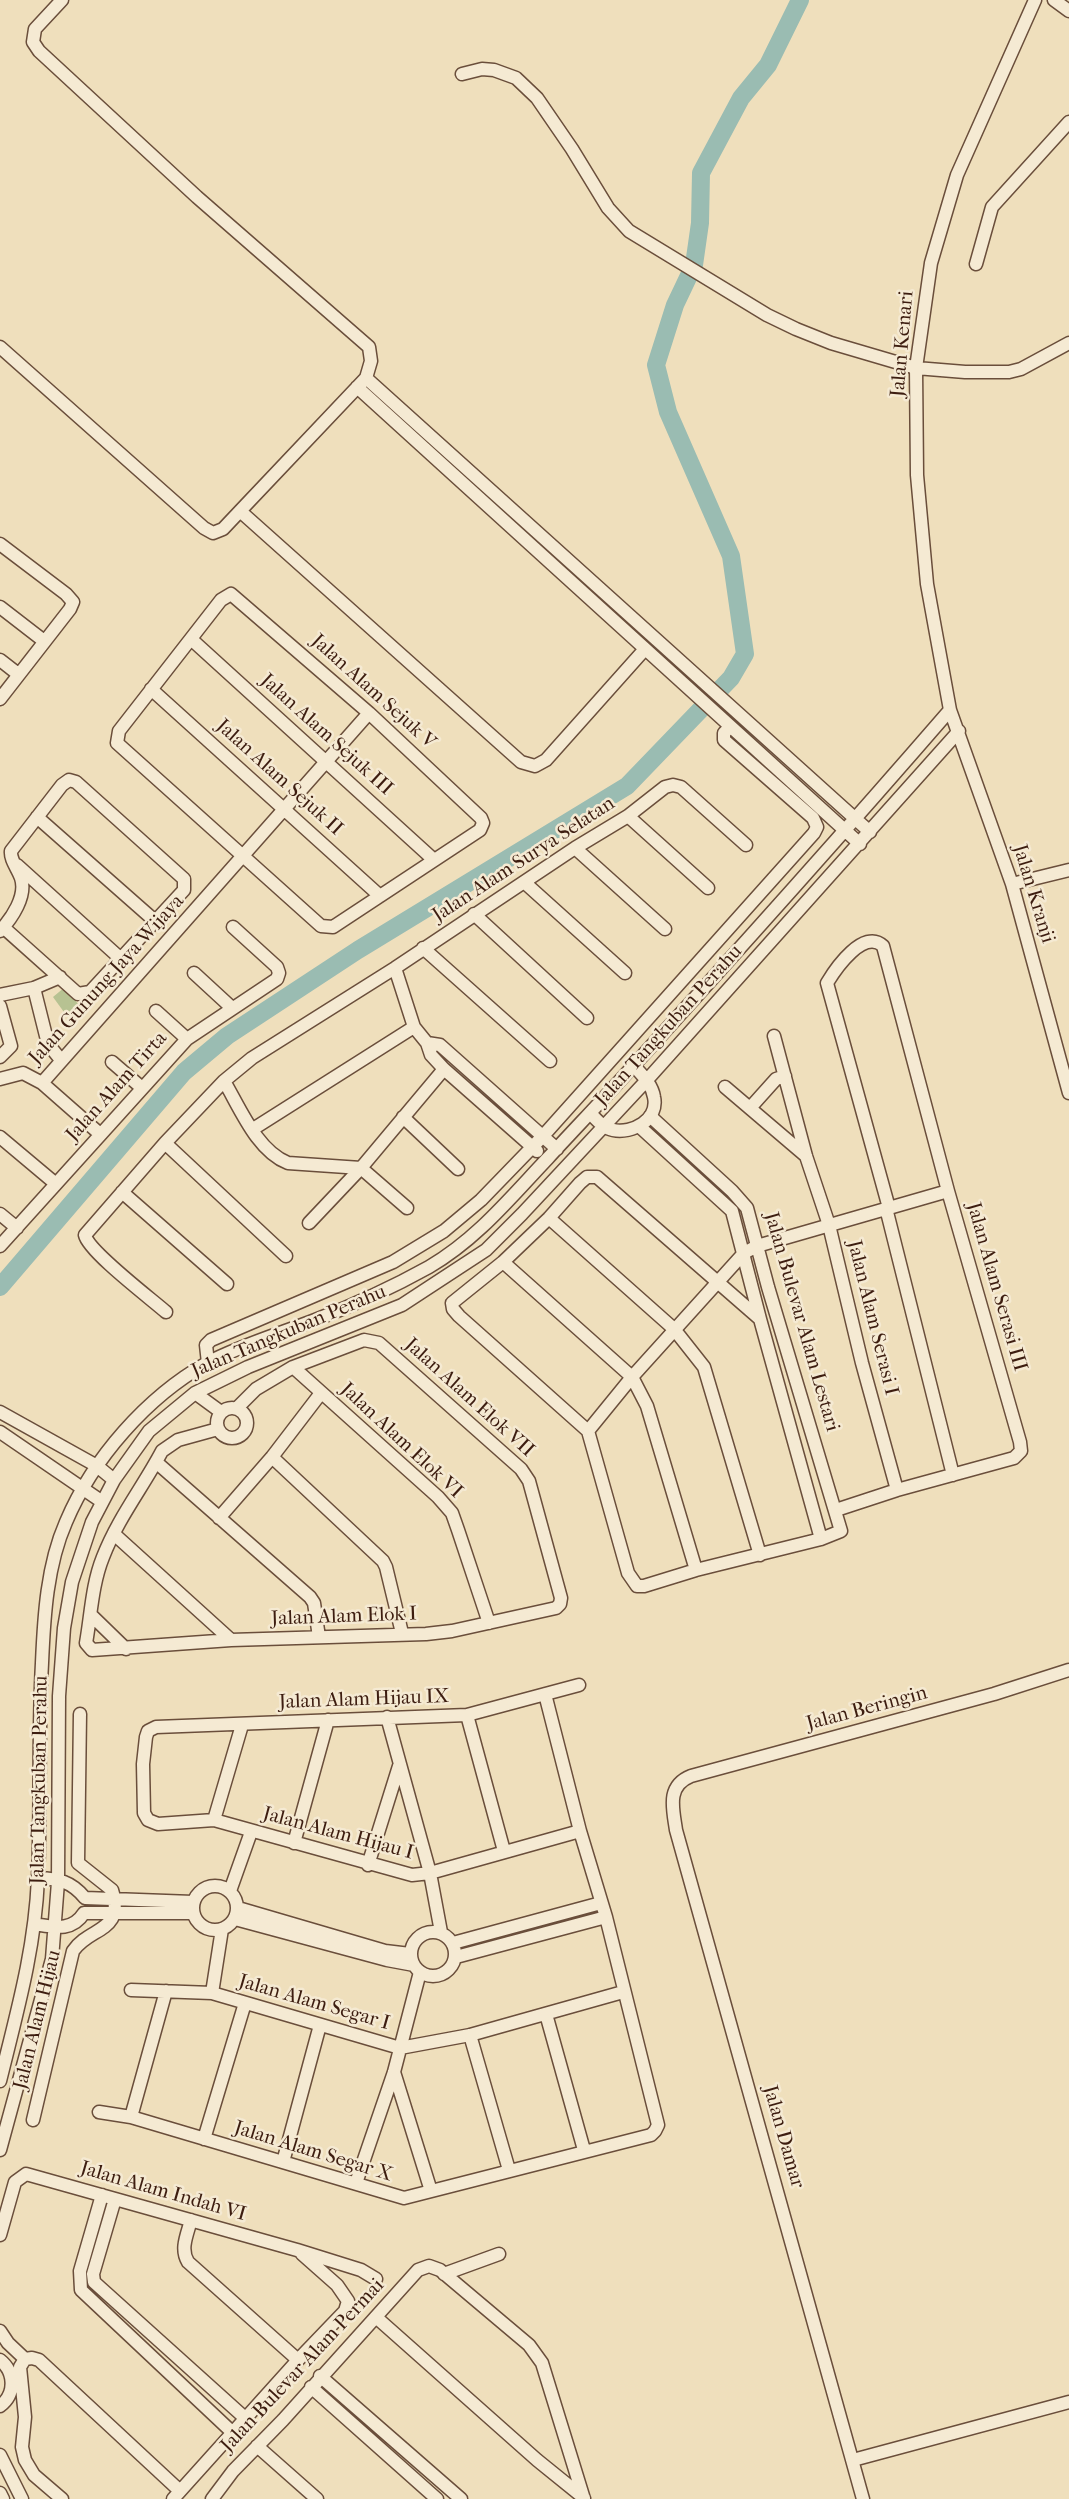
<!DOCTYPE html>
<style>
body{margin:0}
canvas{display:block;background:#efdfbc}
</style>
<canvas width="1069" height="2499"></canvas>
<script>
const c = document.querySelector('canvas').getContext('2d');
c.lineJoin = 'round';
function fillPath(path, color) {
  c.fillStyle = color;
  c.fill(path, 'evenodd');
}
function strokePath(path, color, width, dash) {
  c.strokeStyle = color;
  c.lineWidth = width;
  c.lineCap = dash ? 'butt' : 'round';
  c.setLineDash(dash || []);
  c.stroke(path);
}
function drawText(font, color, halo, rows, align = 'center') {
  c.font = font + ' "IM FELL French Canon",serif';
  c.lineWidth = 5;
  c.setLineDash([]);
  c.textBaseline = 'middle';
  c.strokeStyle = halo;
  c.fillStyle = color;
  for (const [text, x, y, turn = 0] of rows) {
    c.save();
    c.translate(x, y);
    c.rotate((+turn || 0) * Math.PI / 180);
    c.textAlign = isNaN(turn) ? turn : align;
    if (halo) c.strokeText(text, 0, 0);
    c.fillText(text, 0, 0);
    c.restore();
  }
}
const green = new Path2D(`
 M65,987l17,22 -13,10 -16,-22z`);
const river = new Path2D(`
 M0,1287l184,-215 43,-36 131,-86 269,-164 104,-108 14,-24 -14,-98 -63,-144 -12,-47 19,-60 19,-40 6,-42 1,-50 40,-75 27,-33 32,-65`);
const minor = new Path2D(`
 M1035,0l-78,175 -26,88 -15,105 1,107 10,109 23,126 62,174 57,209
 M1054,0l15,11
 M462,74l20,-5 12,1 22,8 21,20 35,51 36,59 21,23 138,84 29,14 35,14 85,25 49,4h44l12,-3 48,-26
 M976,264l16,-57 77,-85
 M0,347l204,181 9,5 10,-4 17,-18 126,-133 5,-17 -2,-14 -172,-150 -158,-146 -6,-9 2,-13 27,-29
 M366,378l504,454
 M357,387l503,457
 M240,511l281,251 14,4 11,-6 99,-111
 M0,544l66,50 7,8 -3,7 -70,90
 M231,594l138,119 112,105 2,5 -3,7 -147,97 -12,-1 -204,-183 2,-12 102,-131z
 M0,607l44,34
 M191,639l243,221
 M0,660l18,14
 M151,689l229,207
 M628,816l80,72
 M37,817l118,104
 M575,848l90,81
 M17,865l104,94
 M524,882l101,91
 M1012,884l57,-14
 M474,914l113,104
 M0,931c12,-13 27,-35 21,-53 -3,-9 -11,-18 -10,-27l51,-66 7,-5 7,2 108,97v11l-94,102 -12,2 -75,-67
 M423,948l127,113
 M395,968l19,59 13,16 4,12 13,14 93,82
 M194,973l38,35
 M34,988l14,56 13,16
 M0,995l34,-7 26,-11
 M0,1006l11,40 -11,11
 M156,1011l31,28
 M774,1036l32,120 23,69 33,138 35,127
 M427,1043l13,2 117,104
 M112,1062l30,26
 M0,1079l23,-6 19,10 327,-370
 M224,1081c16,27 33,70 64,82l73,5 46,40
 M42,1083l58,51
 M725,1087l81,69
 M750,1108l26,-29 9,-3
 M590,1113c7,7 13,15 23,17 19,4 46,-10 41,-33 -2,-13 -12,-22 -21,-32
 M650,1116l82,75 15,17 21,79 73,244 -20,8 -125,31 -52,16h-7l-9,-13 -40,-142 -129,-115 -6,-7 -1,-6 51,-41 46,-44 31,-35 7,-6h10l163,142
 M403,1117l55,52
 M640,1127l92,84 28,108 61,220
 M253,1129l161,-102
 M0,1137l56,47
 M165,1143l121,113
 M122,1192l105,92
 M886,1208l67,267
 M0,1214l17,14
 M549,1218l125,111 30,38 56,188
 M309,1223l52,-55 83,-99
 M0,1246l187,-207 90,-60 2,-6 -2,-6 -44,-40
 M503,1262l129,115 15,29 49,164
 M166,1312c-16,-14 -78,-61 -81,-77l80,-92 59,-62 28,-23 143,-90 180,-120 53,-32 37,-29 8,-2 8,2 65,58
 M208,1363l-2,-18 5,-5 182,-78 51,-31 37,-31 62,-64 271,-303 3,-6 -4,-9 -89,-78v-7l6,-6
 M293,1367l145,130 14,16 6,17 31,93
 M195,1393l26,19
 M217 1423a15 15 0 1 1 30 0a15 15 0 1 1-30 0Z
 M0,1412l97,54 17,14
 M218,1429l-40,11 -16,11c-19,36 -44,67 -59,106 -11,27 -12,58 -17,86l6,7 139,-10 195,-6 26,-3 104,-23 4,-4 1,-6 -32,-117 -8,-12 -142,-126 -15,-3 -71,27 -37,22 -19,19
 M588,1431l44,-54 112,-124 13,-7 191,-55
 M0,1432l101,69
 M272,1457l111,104 3,6 16,66
 M156,1462l154,135 4,6 5,34
 M836,1510l61,-20 117,-32 7,-7 -1,-9 -72,-251 -65,-245c-19,-18 -47,22 -56,37l62,225
 M219,1518l53,-61 49,-64
 M114,1534l117,106
 M91,1615l35,34
 M579,1685l-112,30 -311,12 -8,4 -2,6 -3,27 1,49 4,7 10,4 56,-4 198,55 18,-2 150,-42
 M467,1715l37,136
 M387,1717l43,156 11,59
 M214,1820l28,-95
 M294,1843l34,-123
 M368,1865l31,-99
 M38,1878c21,1 33,3 47,20l108,4
 M193 1908a22 22 0 1 1 44 0a22 22 0 1 1-44 0Z
 M230,1891l21,-59
 M238,1908l147,43 25,3
 M235,1919l152,41 27,5
 M34,1924c20,3 38,8 50,-11h109
 M411 1954a22 22 0 1 1 44 0a22 22 0 1 1-44 0Z
 M453,1943l148,-40
 M456,1957l150,-40
 M131,1990l81,3 188,55 70,-13 153,-43
 M212,1993l10,-64
 M546,2014l38,136
 M470,2035l39,135
 M394,2072l37,119
 M0,2081c17,-69 35,-132 38,-203 3,-72 0,-143 4,-215 2,-47 5,-98 24,-141 27,-64 81,-125 141,-159 34,-18 72,-29 108,-43 39,-15 78,-33 114,-53 48,-28 81,-69 119,-109 22,-24 45,-48 67,-72 113,-124 225,-249 335,-376
 M99,2112l32,5 273,81 247,-63 4,-4 3,-6 -52,-208 -26,-86 -35,-137
 M131,2117l35,-126
 M33,2120l40,-169c17,-25 52,-18 39,-61l-34,-27 2,-149
 M204,2139l41,-136
 M0,2150l52,-191 6,-77 1,-186 5,-68 8,-46 20,-60 22,-42 35,-49 46,-38 53,-26 154,-62 84,-55 36,-36 125,-134 312,-349
 M283,2162l37,-137
 M356,2183l38,-111 26,-100
 M102,2195l-22,76 1,19 152,143
 M115,2199l-22,75 1,8 151,136
 M191,2220c-4,15 -11,29 -3,42l110,98
 M0,2235l15,-53 11,-8 271,76 64,20 15,9
 M444,2274l55,-20
 M377,2318l160,142 47,38
 M0,2331l8,12 17,16
 M25,2359l7,-1 7,2 141,131
 M25,2359l-5,8 5,50 -3,30 3,13 9,15 28,24
 M0,2360c15,12 16,34 0,46
 M320,2376l141,123
 M311,2387l126,112
 M257,2446l60,53
 M0,2455l22,44
 M853,2460l216,-58
 M0,2493l3,6
 M173,2499l125,-139 47,-49 3,-10 -11,-16 -35,-31
 M212,2499l21,-28 50,-51 135,-150 11,-4 11,4 89,75 13,18 42,136
 M863,2499l-187,-669c-3,-21 -10,-44 15,-54l303,-82 75,-24`);
const streetNames = [
 ["Jalan Kenari",903,344,-85],
 ["Jalan Alam Sejuk V",373,692,42],
 ["Jalan Alam Sejuk III",326,735,42],
 ["Jalan Alam Sejuk II",279,778,42],
 ["Jalan Alam Surya Selatan",524,860,-33],
 ["Jalan Kranji",1033,894,73],
 ["Jalan Gunung Jaya Wijaya",107,980,-48],
 ["Jalan Tangkuban Perahu",669,1026,-48],
 ["Jalan Alam Tirta",117,1087,-48],
 ["Jalan Alam Serasi III",996,1287,74],
 ["Jalan Alam Serasi I",872,1318,76],
 ["Jalan Bulevar Alam Lestari",801,1322,74],
 ["Jalan Tangkuban Perahu",289,1332,-23],
 ["Jalan Alam Elok VII",469,1398,42],
 ["Jalan Alam Elok VI",401,1441,43],
 ["Jalan Alam Elok I",344,1617,-2],
 ["Jalan Alam Hijau IX",364,1700,-2],
 ["Jalan Beringin",867,1709,-15],
 ["Jalan Tangkuban Perahu",40,1780,-89],
 ["Jalan Alam Hijau I",338,1834,15],
 ["Jalan Alam Segar I",314,2003,16],
 ["Jalan Alam Hijau",38,2020,-76],
 ["Jalan Damar",783,2137,74],
 ["Jalan Alam Segar X",313,2152,17],
 ["Jalan Alam Indah VI",163,2192,16],
 ["Jalan Bulevar Alam Permai",303,2366,-47]
];
fillPath(green, '#b7c292');
strokePath(river, '#9abcb2', 18);
strokePath(minor, '#6a4e3b', 15);
strokePath(minor, '#f5ead3', 12);
drawText('20px', '#3d1d10', '#f5ead3', streetNames);
</script>
